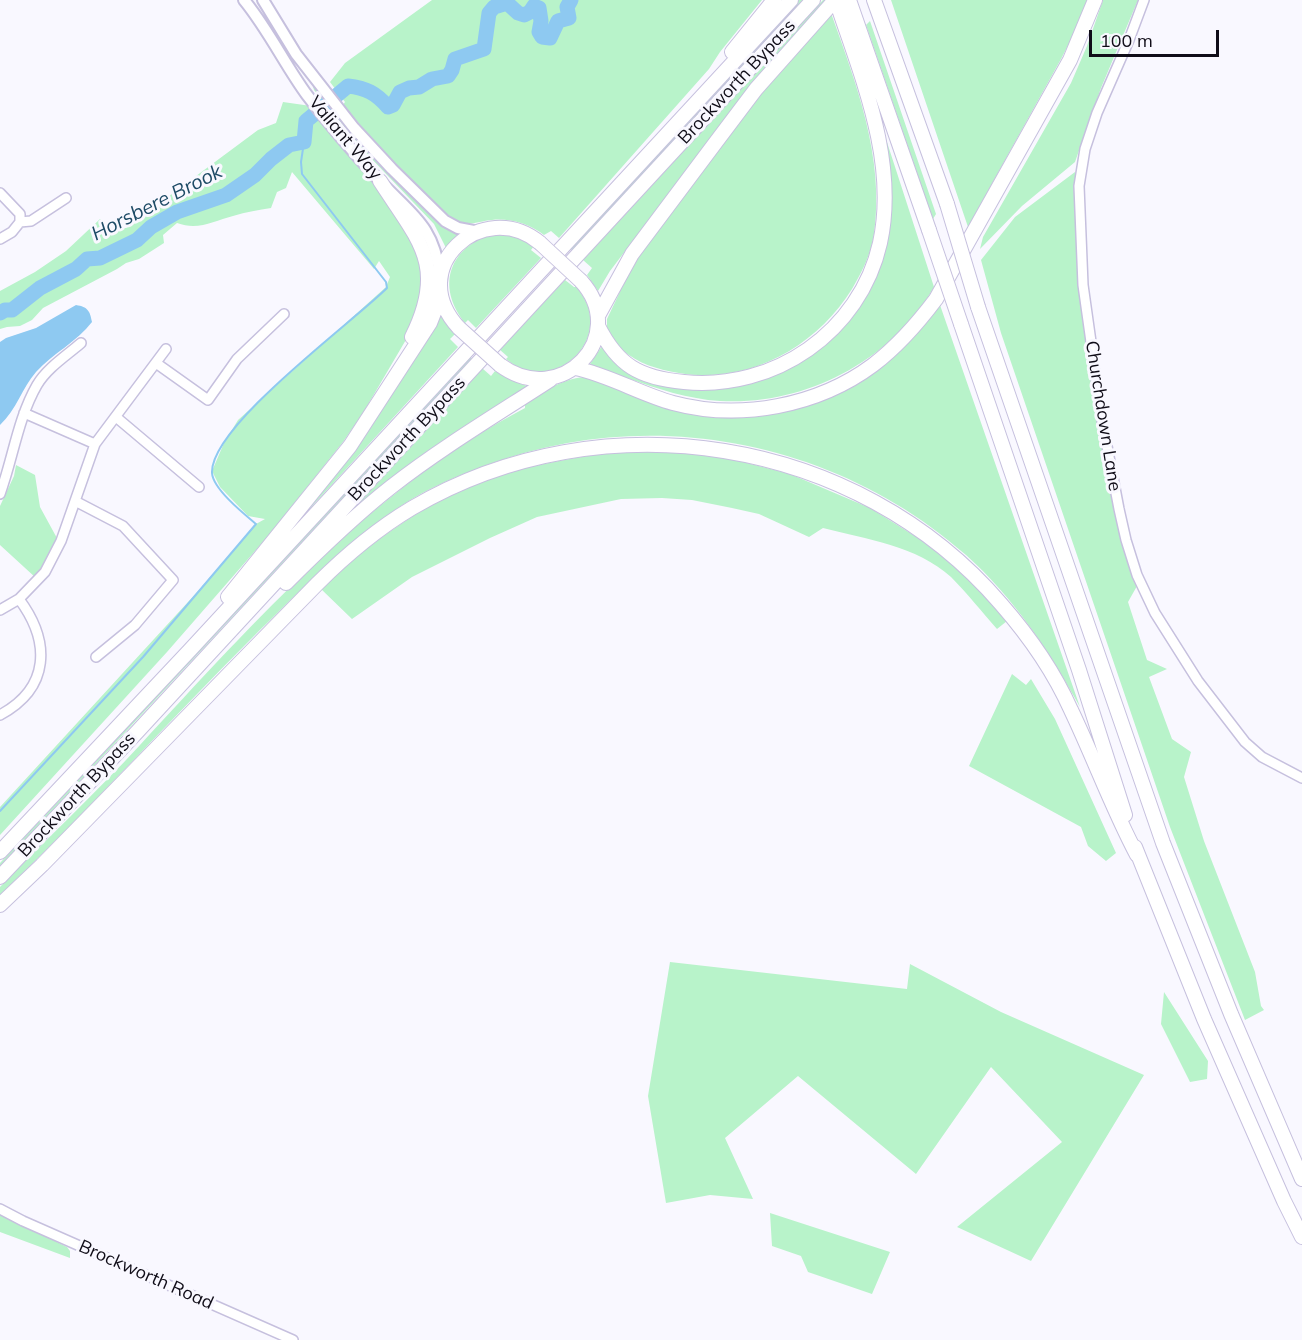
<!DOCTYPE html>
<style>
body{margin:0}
#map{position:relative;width:1302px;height:1340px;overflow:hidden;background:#f9f8ff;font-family:Mulish,sans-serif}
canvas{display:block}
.scale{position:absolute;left:1089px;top:30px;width:130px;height:27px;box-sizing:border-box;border:3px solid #100d18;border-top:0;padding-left:8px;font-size:18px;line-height:21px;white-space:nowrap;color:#100d18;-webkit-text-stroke:4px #f9f8ff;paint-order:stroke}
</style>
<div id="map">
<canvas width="1302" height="1340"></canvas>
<div class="scale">100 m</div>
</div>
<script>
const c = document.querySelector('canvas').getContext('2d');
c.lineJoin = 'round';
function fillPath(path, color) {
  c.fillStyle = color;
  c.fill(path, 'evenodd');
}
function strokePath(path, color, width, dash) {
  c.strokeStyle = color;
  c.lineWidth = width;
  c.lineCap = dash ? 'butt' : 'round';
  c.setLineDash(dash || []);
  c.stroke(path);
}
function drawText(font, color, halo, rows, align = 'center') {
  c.font = font + ' Mulish,sans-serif';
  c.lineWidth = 6;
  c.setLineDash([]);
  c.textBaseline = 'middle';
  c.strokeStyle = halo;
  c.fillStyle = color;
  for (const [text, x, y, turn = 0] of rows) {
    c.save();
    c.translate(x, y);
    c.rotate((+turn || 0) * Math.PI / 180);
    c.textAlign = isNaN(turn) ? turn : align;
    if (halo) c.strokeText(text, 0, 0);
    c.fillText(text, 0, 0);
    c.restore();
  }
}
const green = new Path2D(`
 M432,0h330l-42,52 -11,17 -150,169 -8,-7 -7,4c-14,-11 -35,-17 -52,-15 -12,1 -21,6 -32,2 -27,-8 -96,-93 -117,-117l2,-3 -15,-20 15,-19z
 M799,0h5l-232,250 -3,-2z
 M823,0h4l-75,84 -142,187 -12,20 -11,-16 5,-7 -9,-8z
 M891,0h197l-8,22 -19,37 -93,168z
 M1103,0h35l-37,88 -26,74 -53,44 -42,43 3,-12 88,-154 16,-37z
 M831,13c25,70 54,145 43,221 -3,20 -12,38 -22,55 -36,58 -104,96 -173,84 -23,-4 -40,-9 -58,-24l-4,1 -10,-20v-11l28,-59 123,-165z
 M870,21l66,193 -3,5 -67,-194z
 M311,80c31,40 63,78 99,114 16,15 29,31 50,40l-13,16 -13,-26 -69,-72 -51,-62z
 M283,102l28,4 38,44 55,72 20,49 -1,21 -16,46 -44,75 -20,29 -74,93 -102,117 -167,183v-28l199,-217 57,-66 9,-5 -17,-3 -28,-29 -8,-16 12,-28 14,-23 148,-133 4,-10 -11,-16 -5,8 -82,-97 -6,16 -9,4 -6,16c-12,2 -25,4 -38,8 -19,5 -35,15 -56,7l-14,12 1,8 -25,16 -13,4 -9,6 -74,39 -11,12 -12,6 -13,1 -7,2v-38l35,-19 31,-21 34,-32 13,9h13l132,-98 18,-7z
 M885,136l49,151c-42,73 -128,119 -214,114 -32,-2 -62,-12 -93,-23l-1,2 -36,-16 12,-18 11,13 93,28 103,-32 70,-98 2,-120z
 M1075,172l2,80 9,92 33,184 9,34 9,24 -9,16 19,58 20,9 -18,8 23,62 19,13 -7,25 20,64 51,131 6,34 3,4 -19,10 -75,-193 -169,-494 -20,-73 34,-43z
 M495,233l14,1 25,12 -3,4 10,8 -65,70 -8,-8 -3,3c-30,-38 -15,-77 30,-90z
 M565,280l9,7h3c6,9 12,17 13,29 4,31 -24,57 -55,57 -11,-1 -20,-7 -29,-14l2,-2 -9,-8z
 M940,305l140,402c-31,-56 -66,-109 -114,-152 -130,-115 -317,-151 -479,-90 -30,11 -59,23 -86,41 -55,37 -101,85 -148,131 -85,85 -166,175 -253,258v-8c46,-48 95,-93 140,-142 116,-125 233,-257 385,-337v-8c20,-9 41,-23 63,-23l123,38 30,2 31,-5 90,-33 25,-17 23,-21z
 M442,314l6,12 8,7 -6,6 8,8 -154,168 -2,-3 108,-148z
 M470,357l2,2 -472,508v-4z
 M482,368l9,8 4,-5 10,6 24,10 -190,138 5,-8z
 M625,450l87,4 78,20 80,34 69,43 28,24 40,46 -10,8c-15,-17 -30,-36 -46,-52 -34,-31 -85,-38 -128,-49l-14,9 -50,-23 -27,-6 -40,-8 -30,-2 -41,1 -84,18 -47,21 -78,39 -60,42 -31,-30c46,-45 111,-92 173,-112 43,-14 86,-20 131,-27z
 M16,465l19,10 5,32 18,33 -15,31 -7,7 -36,-33v-39l14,-30z
 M1012,674l14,11 5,-6 24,40 61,134 -10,8 -18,-15 -7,-19 -112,-61z
 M670,962l237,27 3,-25 91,48 143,63 -113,186 -74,-34 105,-85 -71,-75 -75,107 -118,-98 -73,62 28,61 -43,-4 -44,8 -18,-107z
 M1164,992l44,69 -1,18 -17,3 -29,-58z
 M770,1213l120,39 -18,42 -64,-22 -7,-16 -29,-10z
 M0,1214l67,33 3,4v7l-70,-26z`);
const water = new Path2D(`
 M76,305c12,2 14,6 16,17 -15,20 -39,31 -56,50 -14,16 -19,37 -36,53v-83l6,-4 30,-10z`);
const stream = new Path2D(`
 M0,811l143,-154 113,-133c-12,-10 -43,-35 -44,-51 -2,-47 141,-151 175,-185l-1,-6 -84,-108 -1,-12 3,-20`);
const river = new Path2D(`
 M0,313l5,-3h7l28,-22 36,-19 11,-10 13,-1 37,-18 14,-13 26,-15 49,-17 29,-20 16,-16 18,-14 15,-3 2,-21 42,-35c18,2 28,7 40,21l5,-2 7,-13 9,-4 10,-1 13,-8 16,-3 4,-6 3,-11 29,-10 5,-36 5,-6 13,-4 11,10 6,2 6,-3 4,-6 5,2 2,13 -2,11 3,5 8,1 8,-17 11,-3 -2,-11 4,-7`);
const minor = new Path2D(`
 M1144,0l-15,40 -32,73 -12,36 -6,37 4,99 19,135 17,89 7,31 11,35 18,38 43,68 47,61 17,15 40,21
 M0,193l20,21v8
 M0,239l12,-7 8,-10 11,-1 35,-23
 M156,363l52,37 29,-41 47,-45
 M24,413l71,31
 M116,417l83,70
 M0,494c13,-36 18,-76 37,-109 10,-17 29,-29 44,-42
 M75,501l48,25 50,54 -38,45 -39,32
 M0,610l19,-11 26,-27 16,-31 34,-97 71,-95
 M0,715c50,-27 51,-73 19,-116
 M0,1209l23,12 270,119`);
const major = new Path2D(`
 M244,0c24,29 41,65 63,95 22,29 46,57 71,84 32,35 56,45 62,97
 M263,0l33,54 58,74 38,41 53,52 13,7 21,4`);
const highway = new Path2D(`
 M849,0l80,230
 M874,0l73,204
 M732,52l42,-52
 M380,181c38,59 68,84 32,156
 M978,307l185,536 68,171 71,165
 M599,314l33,-60 84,-112 40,-53 79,-89
 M961,324l118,346 46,145
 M598,326c20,40 42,52 86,56 90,9 176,-50 196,-139 18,-82 -19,-167 -44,-243
 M459,328c-56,-60 24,-132 81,-85
 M500,365c61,45 131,-29 81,-84
 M575,368c34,7 65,26 98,35 67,18 145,3 200,-38 25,-19 45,-42 63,-66l134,-239 25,-60
 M286,583c34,-34 68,-67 105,-96 50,-39 105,-72 159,-107
 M228,597l122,-151 80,-123 11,-28
 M1135,847l69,172 80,182 18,36
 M0,852l190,-202 601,-650
 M0,877l137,-145 676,-732
 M0,905l42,-40 275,-281c29,-29 60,-55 95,-76 191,-112 445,-72 589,96 28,32 53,68 70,106 23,48 41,98 66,145`);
const highwayBridge = new Path2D(`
 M947,204l31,103
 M929,230l32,94
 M540,243l41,38
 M459,328l41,37`);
const streetNames = [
 ["Brockworth Bypass",737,82,-47],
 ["Valiant Way",345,138,50],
 ["Churchdown Lane",1103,416,81],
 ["Brockworth Bypass",407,439,-47],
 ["Brockworth Bypass",77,795,-47],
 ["Brockworth Road",146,1275,24]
];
const waterNames = [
 ["Horsbere Brook",157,203,-27]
];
fillPath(green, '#b8f3ca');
fillPath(water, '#8ec9f1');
strokePath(stream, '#8ec9f1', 2);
strokePath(river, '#8ec9f1', 15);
strokePath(minor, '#c6c0de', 12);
strokePath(major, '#c6c0de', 14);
strokePath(highway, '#c6c0de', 16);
strokePath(minor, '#fff', 9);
strokePath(major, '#fff', 10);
strokePath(highway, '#fff', 14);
strokePath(highwayBridge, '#c6c0de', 16, []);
strokePath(highwayBridge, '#fff', 14);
drawText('18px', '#100d18', '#f9f8ff', streetNames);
drawText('italic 20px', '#1e4b66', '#f9f8ff', waterNames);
</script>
